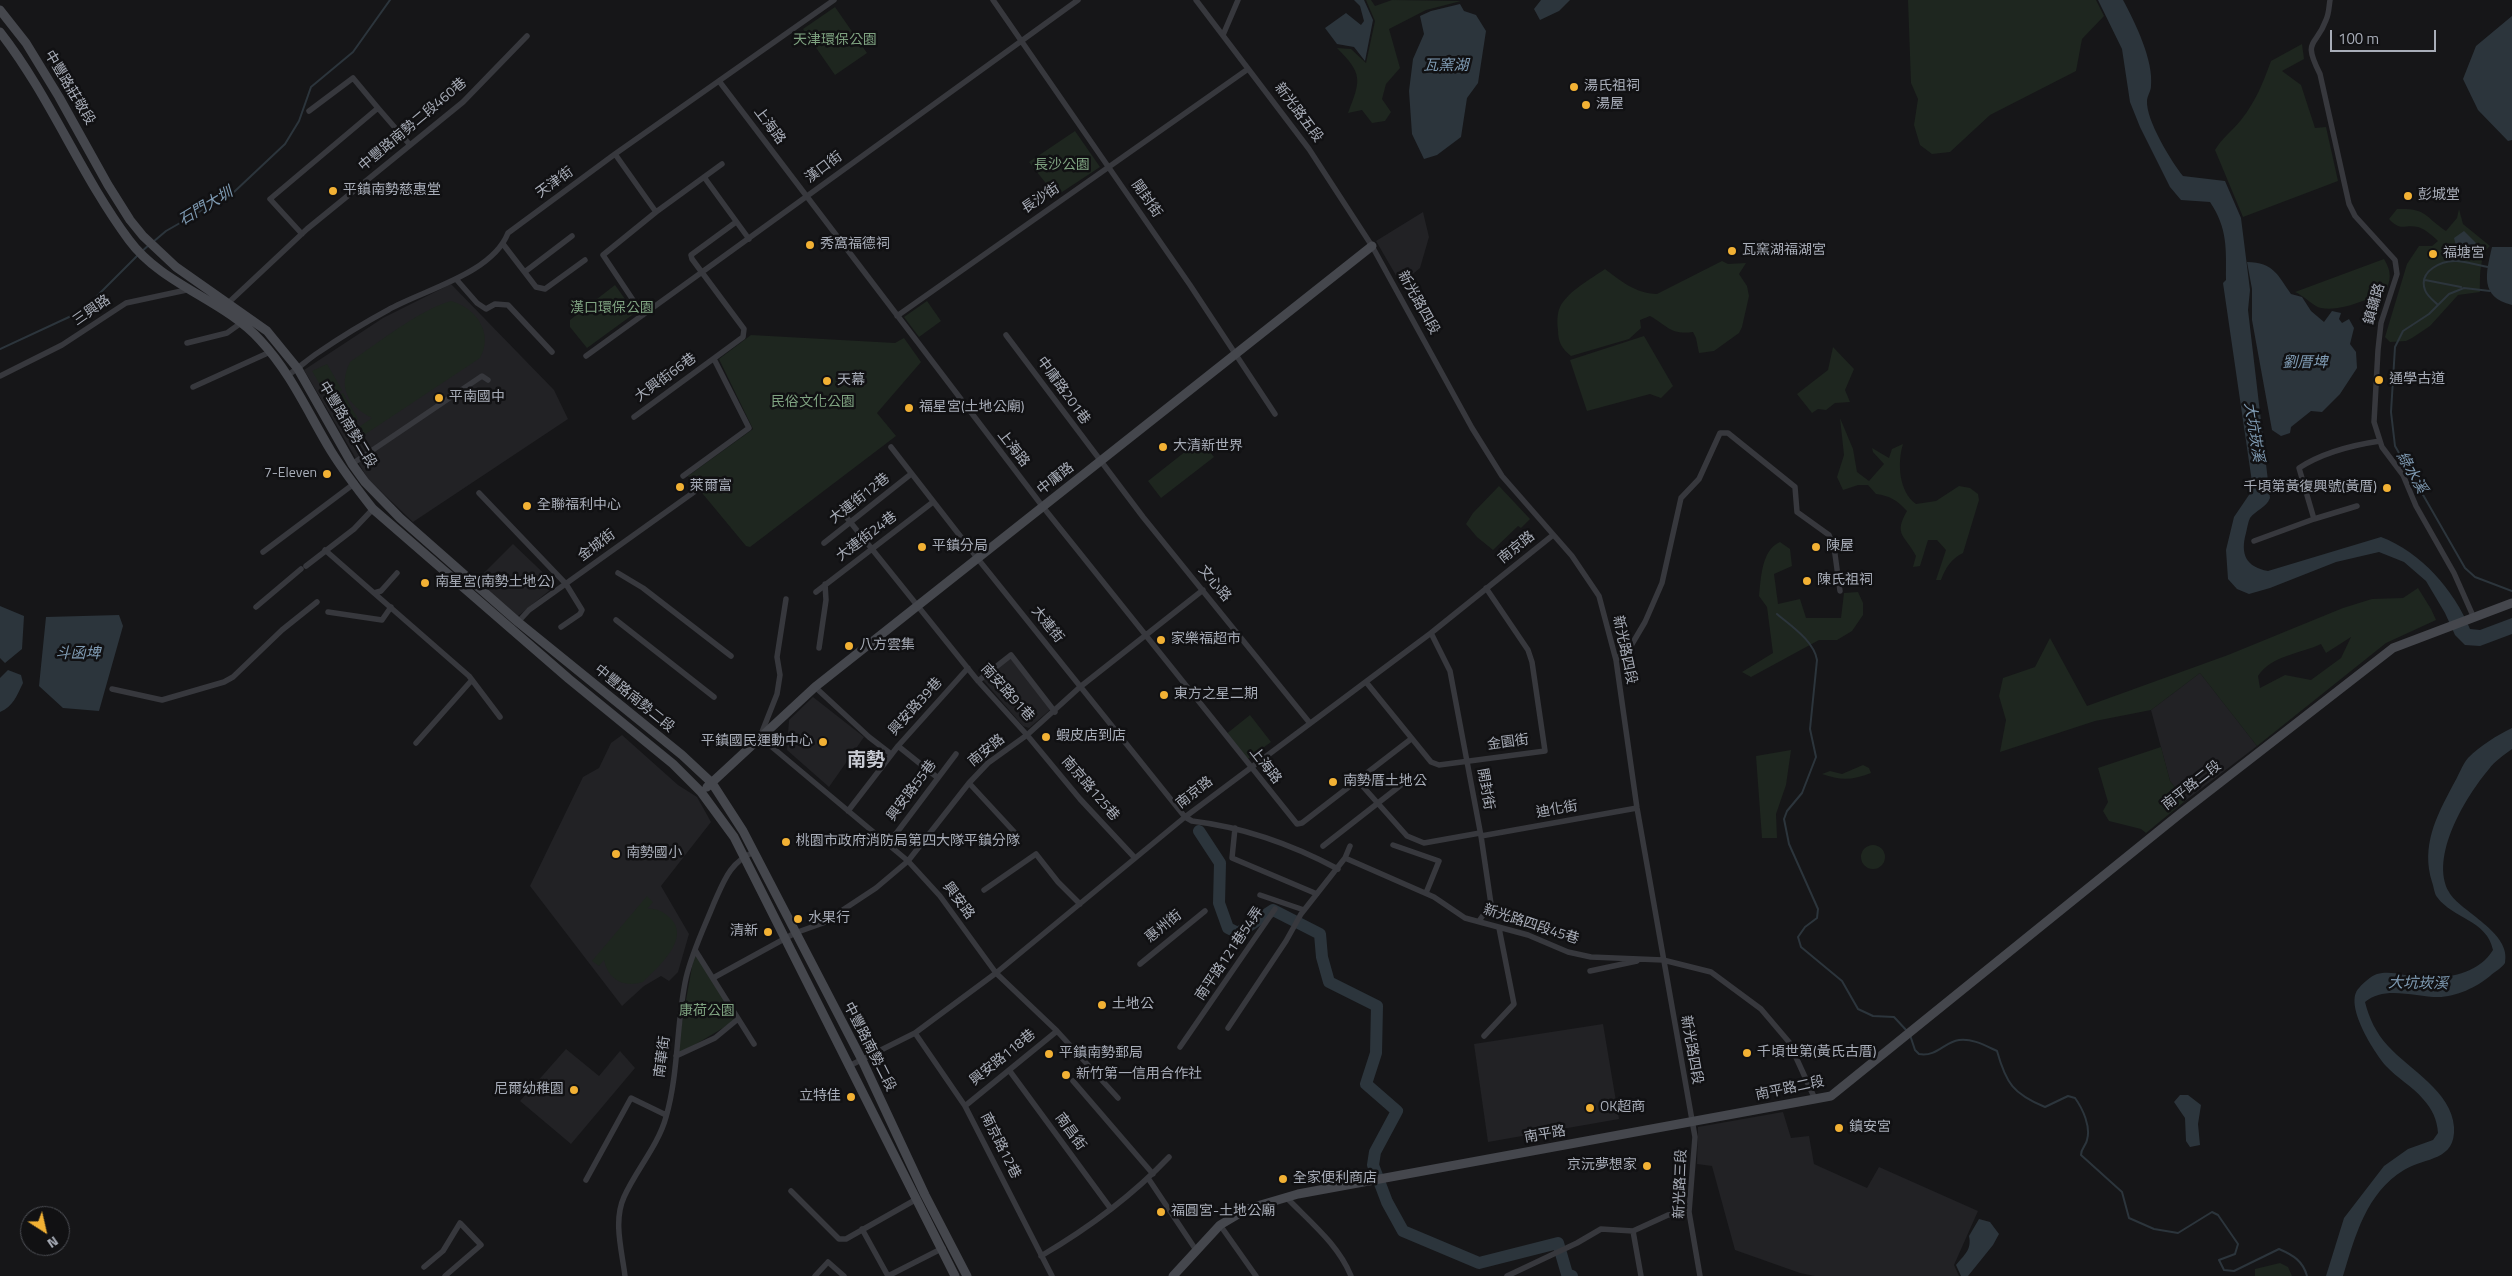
<!DOCTYPE html>
<meta charset="utf-8">
<style>
body{margin:0}
#map{position:relative;width:2512px;height:1276px;overflow:hidden;background:#161618;font-family:"Titillium Web",sans-serif}
canvas{display:block}
.north{position:absolute;left:20px;top:1206px;width:50px;height:50px;box-sizing:border-box;background:#111113;border:1px solid #4d4f55;border-radius:50%;rotate:145deg;font-size:14px;font-weight:700;line-height:20px;text-align:center;color:#a8adb8}
.north::after{content:'';display:block;margin:auto;width:18px;height:22px;background:#f2b134;clip-path:polygon(50% 0,100% 100%,50% 72%,0 100%)}
.scale{position:absolute;left:2330px;top:30px;width:106px;height:22px;box-sizing:border-box;border:2px solid #a8adb8;border-top:0;padding-left:6px;font-size:15px;line-height:18px;white-space:nowrap;color:#a8adb8;-webkit-text-stroke:4px #111113;paint-order:stroke}
</style>
<div id="map">
<canvas width="2512" height="1276"></canvas>
<div class="north">N</div>
<div class="scale">100 m</div>
</div>
<script>
const c = document.querySelector('canvas').getContext('2d');
c.lineJoin = 'round';
function fillPath(path, color) {
  c.fillStyle = color;
  c.fill(path, 'evenodd');
}
function strokePath(path, color, width, dash) {
  c.strokeStyle = color;
  c.lineWidth = width;
  c.lineCap = dash ? 'butt' : 'round';
  c.setLineDash(dash || []);
  c.stroke(path);
}
function drawText(font, color, halo, rows, align = 'center') {
  c.font = font + ' "Titillium Web","Noto Sans TC",sans-serif';
  c.lineWidth = 5;
  c.setLineDash([]);
  c.textBaseline = 'middle';
  c.strokeStyle = halo;
  c.fillStyle = color;
  for (const [text, x, y, turn = 0] of rows) {
    c.save();
    c.translate(x, y);
    c.rotate((+turn || 0) * Math.PI / 180);
    c.textAlign = isNaN(turn) ? turn : align;
    if (halo) c.strokeText(text, 0, 0);
    c.fillText(text, 0, 0);
    c.restore();
  }
}
const built = new Path2D(`
 M1423,212l6,25 -9,31 -19,16 -25,-43z
 M451,284l103,106 14,29 -155,103 -45,-43 -64,-109 79,-52z
 M513,544l43,41 -39,32 -41,-36z
 M1010,657l41,52 -22,19 -6,-2 -40,-46z
 M2200,673l57,73 -72,55 -15,-20 -19,-71z
 M813,697l51,40 -35,50 -42,-37 2,-30z
 M622,735l56,50 19,12 14,25 -50,64 28,48 -11,38 -9,9 -8,-5 -17,10 -22,20 -92,-120 53,-109 16,-9 12,-25z
 M1603,1024l16,95 -131,23 -14,-98z
 M566,1049l33,27 21,-25 15,17 -64,76 -51,-43z
 M1783,1112l8,26 18,-2 5,28 53,24 12,-21 99,44 -24,54 5,11h-144l-15,-3 -65,-23 -23,-84 -15,-2 1,-37z`);
const green = new Path2D(`
 M1366,0h5l4,6 17,-6 69,1 -35,9 -37,19 11,39 -14,16 -4,15 9,13 -6,9 -13,2 -10,-13 -14,3c13,-33 15,-39 -11,-65l14,1 15,14 9,-42z
 M1908,0h188l8,16 -22,23 -6,32 -86,44 -40,37 -18,2 -12,-9 -6,-20 4,-26 -7,-16z
 M835,7l32,46 -32,22 -32,-46z
 M2302,44l2,15 -22,12 19,14 14,43 11,-1 12,54 -95,36 -28,-67c7,-12 17,-19 26,-30 15,-19 22,-37 30,-59z
 M1075,131l25,36 -44,29 -27,-34z
 M2397,209c30,-1 27,7 49,22l11,-13 2,-9 4,15 27,22c-11,9 -10,33 -10,46l-22,3 -28,31 -18,12 -6,3 -16,1 -5,-5 22,-73 12,-18h13l6,-5c-5,-5 -13,-12 -20,-14 -14,-3 -17,5 -29,-8z
 M2384,259c8,13 7,21 1,34 -19,6 -44,19 -64,15 -7,-1 -18,-13 -26,-16z
 M1722,261l6,3 18,-1 -7,11 8,12 2,10 -7,31 -3,6 -25,18 -15,2 -3,-15 -3,-6c-23,3 -25,-6 -43,-16l-10,4 1,8 -12,11 -58,17c-9,-7 -13,-14 -13,-26 -1,-7 -1,-17 2,-23 8,-16 31,-28 45,-38 17,13 30,24 52,25z
 M615,285l20,28 -48,35 -17,-21v-7z
 M451,301c25,7 43,32 29,57l-116,77 -5,-8 13,-9c-25,-13 -34,-31 -22,-56 28,-19 69,-52 101,-61z
 M927,301l14,20 -22,16 -15,-20z
 M751,335l144,8 9,-5 17,24 -44,51 19,23 -146,111 -4,-1 -58,-70 65,-47 -34,-70z
 M1644,336l29,50 -12,12 -11,-4 -63,17 -17,-51z
 M1833,347l21,22 -9,21 5,12 -15,1 -9,7 -8,-1 -6,4 -15,-19 31,-24z
 M327,364l15,26 -14,8 -16,-27z
 M343,393l15,26 -14,8 -15,-27z
 M1840,418l13,31 4,23 12,9 15,-17 -11,-12 -1,-4 17,10 3,-9 11,-5c-6,19 -4,48 13,60l20,-3 23,-15 11,2 8,6 1,6 -16,53c-12,6 -17,14 -22,27h-5l10,-30 -9,-10h-9l-8,26 -7,1 3,-11c-11,-21 -23,-21 -9,-45 -10,-11 -17,-15 -31,-17l-8,-9h-10l-15,5 -6,-13 7,-22z
 M1200,440l14,17 -53,41 -13,-17z
 M1499,486l31,33 -9,9 -3,-2 -25,24 -16,-13 -11,-13 7,-11z
 M1780,542l10,7 2,17 -18,8 4,30 22,-5 6,19h35l3,-25 14,-1 5,11v12l-11,16 -15,9h-18l-68,37 -9,-5 31,-19 -6,-46 -8,-11c2,-16 2,-46 21,-54z
 M2418,588l13,21 5,11 -50,23 -129,103 -57,-73 -49,37 -56,11 -95,31 6,-32 -7,-24 4,-18 32,-11 15,-29 37,68 141,-51 115,-47 29,-9 31,-1zM2351,637l-10,21 -30,22 -26,-5 -25,13 -2,-12c14,-21 42,-22 63,-32l5,9z
 M1250,715l21,27 -26,19 -20,-26z
 M2161,747l9,34 15,20 -39,32 -5,-4 -32,-8 -6,-10 5,-9 -10,-34z
 M1791,750l-5,35 -10,29 1,24h-15l-6,-82z
 M1863,765l6,3 2,5c-18,7 -30,8 -49,1l8,-3 12,3z
 M1861 857a12 12 0 1 1 24 0a12 12 0 1 1-24 0Z
 M647,896l6,6 -6,7c9,-1 15,2 22,8 24,21 -12,51 -26,65 -19,6 -35,-2 -39,-22l-5,6 -7,-5z
 M695,950l43,69 -62,37z
 M2280,1263l8,4 4,9h-37v-7z`);
const water = new Path2D(`
 M1354,0h10l9,20 -8,41 -11,-14 -17,-3 -12,-16 21,-15 15,12 3,-4 -4,-15z
 M1541,0h29l-11,11 -19,9 -6,-11z
 M2098,0h25c12,22 31,61 28,86 0,5 -4,10 -4,15 -1,19 24,60 36,75l42,5 16,37 9,72 -2,20 22,188c-4,10 -14,12 -20,20 -2,4 -3,11 -4,15 -6,21 0,34 22,38l113,-34c40,15 73,53 89,92l10,1 32,-12v16l-32,12 -15,-1 -10,-10 -10,-22 -19,-32 -22,-19 -25,-10 -43,10 -66,26 -21,6 -12,-5 -9,-10 -2,-29 8,-33 19,-28 -30,-206 3,-3c0,-31 2,-51 -16,-78l-29,-2 -11,-13 -30,-60 -10,-25 -8,-53z
 M1460,4l4,7 12,4 10,16 -8,52 -11,15 -6,39 -24,18 -13,4 -12,-25 -3,-43 4,-32 11,-25 -4,-18 11,-5z
 M2512,16v124l-4,1 -30,-31 -15,-31 13,-33z
 M2464,231l16,16 -18,3 -6,-4 -2,-8z
 M2492,247h20v58c-33,-8 -26,-32 -20,-58z
 M2247,262c27,1 30,12 44,32l11,3 9,14 13,11 8,-11 9,2 -2,6 3,4 7,-4 5,9 -4,16 6,8 1,16 -17,26 -18,18 -11,-1 -20,16 -1,6 -9,3 -9,-6 -20,-110v-31z
 M0,606l24,10 -2,33 -17,14 -5,-5z
 M119,615l4,11 -24,85 -36,-3 -24,-22 7,-69z
 M8,670l13,5 2,8c-6,12 -10,24 -23,29v-34z
 M2512,728v21c-8,6 -17,12 -23,20 -23,27 -60,88 -40,123 11,20 63,40 56,71 -3,5 -11,9 -15,13 -13,11 -34,21 -52,21 -22,0 -54,-12 -73,5 4,16 11,31 23,44 21,23 64,46 66,81 2,34 -28,30 -50,43 -38,23 -49,67 -61,106h-17l18,-58 40,-52 24,-17 25,-9 5,-7c-1,-14 -6,-24 -15,-34 -11,-13 -26,-21 -37,-33 -12,-14 -43,-62 -27,-78 4,-5 12,-12 18,-14 14,-4 28,2 42,3 26,2 59,-2 74,-27 -6,-30 -40,-31 -56,-53 -3,-4 -3,-10 -5,-15 -11,-36 4,-65 21,-97 5,-8 9,-20 15,-27 13,-13 28,-22 44,-30z
 M2180,1095h8l13,10 -3,19 2,21 -10,2 -4,-6 -1,-23 -11,-16z
 M1979,1219l11,3 9,12 -6,11 -25,31h-7l-5,-11c8,-10 16,-15 13,-29z`);
const stream = new Path2D(`
 M153,242l13,-11 68,-39 51,-48 14,-23 12,-34 42,-35 37,-52
 M141,252l8,-7
 M2425,280l36,7
 M2490,291l-26,-3 -15,6 -20,20 -26,17 -8,16 -4,65 4,34 70,122 10,9 37,14
 M2438,305c-4,-4 -11,-9 -13,-15 -7,-19 17,-30 32,-29 10,1 21,4 31,6
 M0,349l82,-38 56,-56
 M1777,614c14,12 37,27 40,46l-7,69 6,28 -14,36 -15,18 -3,8 5,25 29,65 -1,9 -12,9 -7,10 3,10 41,34 16,28 15,7 21,1 13,14
 M1910,1035l5,15 4,4c18,3 25,-12 40,-14 13,-2 27,6 38,11 9,32 16,43 48,56l23,-11 7,2c8,11 16,29 12,42 -1,6 -6,8 -6,15l41,37 7,26 25,11 24,4 34,-21 6,3 20,29 -3,10 -16,6 5,10 10,1 45,-22c14,6 24,12 28,27`);
const river = new Path2D(`
 M1199,831l21,32 -1,40 9,25 10,5 35,-23 47,24 2,23 7,25 48,24 -1,47 -10,31 31,27 -22,41 -2,13 14,37 16,29 76,32 79,-20 9,31 5,2`);
const street = new Path2D(`
 M993,0l197,285 85,129
 M1196,0l113,149 63,97 100,182 30,48 70,80 27,40 17,64 21,148 58,329 -6,75 11,64
 M2330,0c-1,6 -1,14 -4,20 -10,28 -24,18 -6,54l29,130 6,12 40,44 2,14 -16,49 -3,27 -4,72 8,25 21,28 13,31 38,67 20,45
 M1223,35l15,-35
 M719,81l324,426 254,317 5,-1 109,-84
 M309,111l44,-33 25,30
 M615,154l41,58
 M704,177l45,62
 M302,234l-32,-35 108,-91 32,37
 M503,244l33,43 9,2 40,-29
 M526,271l46,-35
 M456,279l21,24 9,6 9,-5 13,1 44,47
 M226,305l81,-76 156,-127 64,-66
 M643,315l-40,-60 53,-43 66,-48
 M897,316l351,-247
 M1006,335l137,182 166,205
 M187,343l40,-10 14,-10
 M586,356l492,-356
 M288,375c11,-7 20,-16 31,-23 22,-15 45,-29 69,-42 35,-20 104,-36 120,-77l107,-79 219,-154
 M0,376l62,-31 64,-42 65,-14
 M193,387l77,-35
 M634,417l109,-80 1,-8 -52,-70 -1,-4 45,-33
 M891,447l87,112 207,258 7,4c50,6 101,24 146,48
 M352,464l130,-88 6,4
 M683,476l66,-48 -35,-69
 M479,493l87,91 16,26 -2,4 -19,13
 M2357,506l-43,13 -15,-51c23,-15 54,-23 81,-27
 M843,513l135,168 49,54 53,64 55,59
 M2254,541l60,-22
 M824,543l87,-69
 M325,550l49,43 7,-2 16,-18
 M263,552l92,-69
 M306,566l48,-37 19,-20
 M618,573l25,15 88,68
 M816,592l117,-90
 M374,593l95,83 31,41
 M786,599l-9,58 3,18 -3,19 -17,43 148,124 32,35 56,77 61,58 61,67
 M256,607l45,-38
 M328,612l54,8 9,-13
 M616,620l98,77
 M518,622l11,-12 165,-118
 M1431,633l19,38 31,165 10,68 -12,17
 M819,648l7,-48 -1,-16
 M1616,660l16,-16 13,-22 17,-39 19,-85 18,-19 21,-46h8l67,54 2,25 32,23 5,12 6,44
 M978,681l33,-26 44,57
 M1366,682l65,80 8,3 106,-14 -13,-89 -4,-12 -42,-62
 M815,687l54,50 22,17
 M112,689l50,11 62,-18 9,-5 49,-47 35,-28
 M416,743l55,-62
 M898,746l40,32
 M1358,781l49,55 17,7 56,-10
 M969,783l49,53
 M848,811l50,-65 70,-78
 M1235,828l-3,30 85,36
 M1481,836l156,-28
 M889,843l67,-89
 M1393,845l46,16 -13,32
 M1323,846l87,-68
 M1345,858l89,39 31,21 63,17 40,17 23,5 72,3 48,12 50,37 28,33 26,57
 M984,890l52,-36 22,28 22,22
 M1260,895l44,15
 M695,950l59,94
 M1140,964l65,-53
 M1590,971l47,-10
 M713,978l82,-45 28,-10 53,-35 32,-27 61,-78 19,-20 39,-28 53,-48 123,-97
 M1228,1028l58,-87 15,-27 44,-56 5,-12
 M915,1033l50,73 87,170
 M1484,1036l30,-32 -15,-76
 M1180,1047l95,-138
 M676,1056l39,-18 23,-19
 M849,1066l66,-33 81,-60 189,-156 246,-184 122,-98
 M1009,1070l102,139
 M1073,1081l80,93
 M965,1106l92,-75
 M1148,1178l48,72
 M586,1180l45,-82 35,17
 M791,1191l48,48h7l69,-39
 M1286,1197c24,25 52,47 65,79
 M1220,1225l36,51
 M862,1229l26,47
 M1633,1231l8,45
 M1041,1256c46,-27 91,-60 128,-99
 M424,1267l19,-16 17,-28 21,22 -36,31
 M625,1276c-3,-25 -12,-55 -1,-79 12,-27 34,-51 42,-80 13,-45 10,-93 20,-139 6,-26 18,-50 28,-75 10,-22 16,-41 40,-51
 M815,1276l13,-14 16,14
 M888,1276l55,-28
 M1507,1276l70,-33 24,-14 32,2 35,-16 21,-3`);
const secondary = new Path2D(`
 M0,10l26,33 33,54 49,88 22,35 13,16 33,31 91,64 31,38 54,95 13,18 35,36 118,104 164,133 30,28 31,48 119,229 63,135 42,81
 M0,32c50,64 80,142 129,208 33,45 95,60 131,100 31,33 48,73 71,111 13,21 27,39 42,58l196,170 104,85 28,28 33,45 221,439
 M707,787l108,-100 557,-441
 M1173,1276l47,-51 27,-16 51,-15 533,-98 350,-283 212,-165 119,-45`);
const markers = [
 [1574,87,5,"#f2b134"],
 [1586,105,5,"#f2b134"],
 [333,191,5,"#f2b134"],
 [2408,196,5,"#f2b134"],
 [810,245,5,"#f2b134"],
 [1732,251,5,"#f2b134"],
 [2433,254,5,"#f2b134"],
 [2379,380,5,"#f2b134"],
 [827,381,5,"#f2b134"],
 [439,398,5,"#f2b134"],
 [909,408,5,"#f2b134"],
 [1163,447,5,"#f2b134"],
 [327,474,5,"#f2b134"],
 [680,487,5,"#f2b134"],
 [2387,488,5,"#f2b134"],
 [527,506,5,"#f2b134"],
 [922,547,5,"#f2b134"],
 [1816,547,5,"#f2b134"],
 [1807,581,5,"#f2b134"],
 [425,583,5,"#f2b134"],
 [1161,640,5,"#f2b134"],
 [849,646,5,"#f2b134"],
 [1164,695,5,"#f2b134"],
 [1046,737,5,"#f2b134"],
 [823,742,5,"#f2b134"],
 [1333,782,5,"#f2b134"],
 [786,842,5,"#f2b134"],
 [616,854,5,"#f2b134"],
 [798,919,5,"#f2b134"],
 [768,932,5,"#f2b134"],
 [1102,1005,5,"#f2b134"],
 [1747,1053,5,"#f2b134"],
 [1049,1054,5,"#f2b134"],
 [1066,1075,5,"#f2b134"],
 [574,1090,5,"#f2b134"],
 [851,1097,5,"#f2b134"],
 [1590,1108,5,"#f2b134"],
 [1839,1128,5,"#f2b134"],
 [1647,1166,5,"#f2b134"],
 [1283,1179,5,"#f2b134"],
 [1161,1212,5,"#f2b134"]
];
const parkNames = [
 ["天津環保公園",835,41],
 ["長沙公園",1062,166],
 ["漢口環保公園",612,309],
 ["民俗文化公園",813,403],
 ["康荷公園",707,1012]
];
const poiNames = [
 ["湯氏祖祠",1584,87],
 ["湯屋",1596,105],
 ["平鎮南勢慈惠堂",343,191],
 ["彭城堂",2418,196],
 ["秀窩福德祠",820,245],
 ["瓦窯湖福湖宮",1742,251],
 ["福塘宮",2443,254],
 ["通學古道",2389,380],
 ["天幕",837,381],
 ["平南國中",449,398],
 ["福星宮(土地公廟)",919,408],
 ["大清新世界",1173,447],
 ["7-Eleven",317,474,"right"],
 ["萊爾富",690,487],
 ["千頃第黃復興號(黃厝)",2377,488,"right"],
 ["全聯福利中心",537,506],
 ["平鎮分局",932,547],
 ["陳屋",1826,547],
 ["陳氏祖祠",1817,581],
 ["南星宮(南勢土地公)",435,583],
 ["家樂福超市",1171,640],
 ["八方雲集",859,646],
 ["東方之星二期",1174,695],
 ["蝦皮店到店",1056,737],
 ["平鎮國民運動中心",813,742,"right"],
 ["南勢厝土地公",1343,782],
 ["桃園市政府消防局第四大隊平鎮分隊",796,842],
 ["南勢國小",626,854],
 ["水果行",808,919],
 ["清新",758,932,"right"],
 ["土地公",1112,1005],
 ["千頃世第(黃氏古厝)",1757,1053],
 ["平鎮南勢郵局",1059,1054],
 ["新竹第一信用合作社",1076,1075],
 ["尼爾幼稚園",564,1090,"right"],
 ["立特佳",841,1097,"right"],
 ["OK超商",1600,1108],
 ["鎮安宮",1849,1128],
 ["京沅夢想家",1637,1166,"right"],
 ["全家便利商店",1293,1179],
 ["福圓宮-土地公廟",1171,1212]
];
const streetNames = [
 ["中豐路莊敬段",69,88,59],
 ["新光路五段",1298,113,53],
 ["中豐路南勢二段460巷",413,125,-40],
 ["上海路",769,126,53],
 ["漢口街",824,168,-37],
 ["天津街",555,183,-36],
 ["長沙街",1041,199,-34],
 ["開封街",1146,199,55],
 ["新光路四段",1418,303,61],
 ["鎮鏞路",2375,304,-74],
 ["三興路",92,311,-35],
 ["大興街66巷",666,378,-36],
 ["中庸路201巷",1063,391,54],
 ["中豐路南勢二段",347,425,59],
 ["上海路",1013,449,52],
 ["中庸路",1056,479,-38],
 ["大連街12巷",860,499,-38],
 ["大連街24巷",867,537,-37],
 ["金城街",597,546,-37],
 ["南京路",1517,548,-39],
 ["文心路",1214,584,50],
 ["大連街",1047,625,51],
 ["新光路四段",1624,650,78],
 ["南安路91巷",1007,693,48],
 ["中豐路南勢二段",634,699,39],
 ["興安路39巷",916,707,-48],
 ["金園街",1508,743,-8],
 ["南安路",987,751,-39],
 ["上海路",1265,766,52],
 ["南平路二段",2192,786,-38],
 ["南京路125巷",1090,789,49],
 ["開封街",1485,789,80],
 ["興安路55巷",912,791,-53],
 ["南京路",1195,793,-38],
 ["迪化街",1557,810,-10],
 ["興安路",958,901,53],
 ["新光路四段45巷",1531,925,18],
 ["惠州街",1164,927,-39],
 ["南平路121巷54弄",1230,954,-56],
 ["中豐路南勢二段",869,1047,63],
 ["新光路四段",1691,1050,80],
 ["南華街",663,1057,-82],
 ["興安路118巷",1003,1058,-39],
 ["南平路二段",1790,1089,-12],
 ["南昌街",1070,1132,54],
 ["南平路",1545,1135,-10],
 ["南京路12巷",1000,1146,63],
 ["新光路三段",1681,1184,-88]
];
const waterNames = [
 ["瓦窯湖",1446,66],
 ["石門大圳",206,207,-31],
 ["劉厝埤",2305,363],
 ["大坑崁溪",2253,432,81],
 ["綠水溪",2411,473,60],
 ["斗函埤",78,654],
 ["大坑崁溪",2418,984,1]
];
const districtNames = [
 ["南勢",866,761]
];
fillPath(built, '#222225');
fillPath(green, '#1e261f');
fillPath(water, '#2c353c');
strokePath(stream, '#2c353c', 2);
strokePath(river, '#2c353c', 12);
strokePath(street, '#37383d', 5.5);
strokePath(secondary, '#45474d', 9);
for (const [x, y, r, color] of markers) {
  const dot = new Path2D();
  dot.arc(x, y, r, 0, 2 * Math.PI);
  c.fillStyle = color;
  c.fill(dot);
  strokePath(dot, '#111113', 2);
}
drawText('14px', '#7fa381', '#111113', parkNames);
drawText('14px', '#a8adb8', '#111113', poiNames, 'left');
drawText('14px', '#a8adb8', '#111113', streetNames);
drawText('italic 15px', '#7f9bb3', '#111113', waterNames);
drawText('bold 19px', '#c9ccd4', '#111113', districtNames);
</script>
